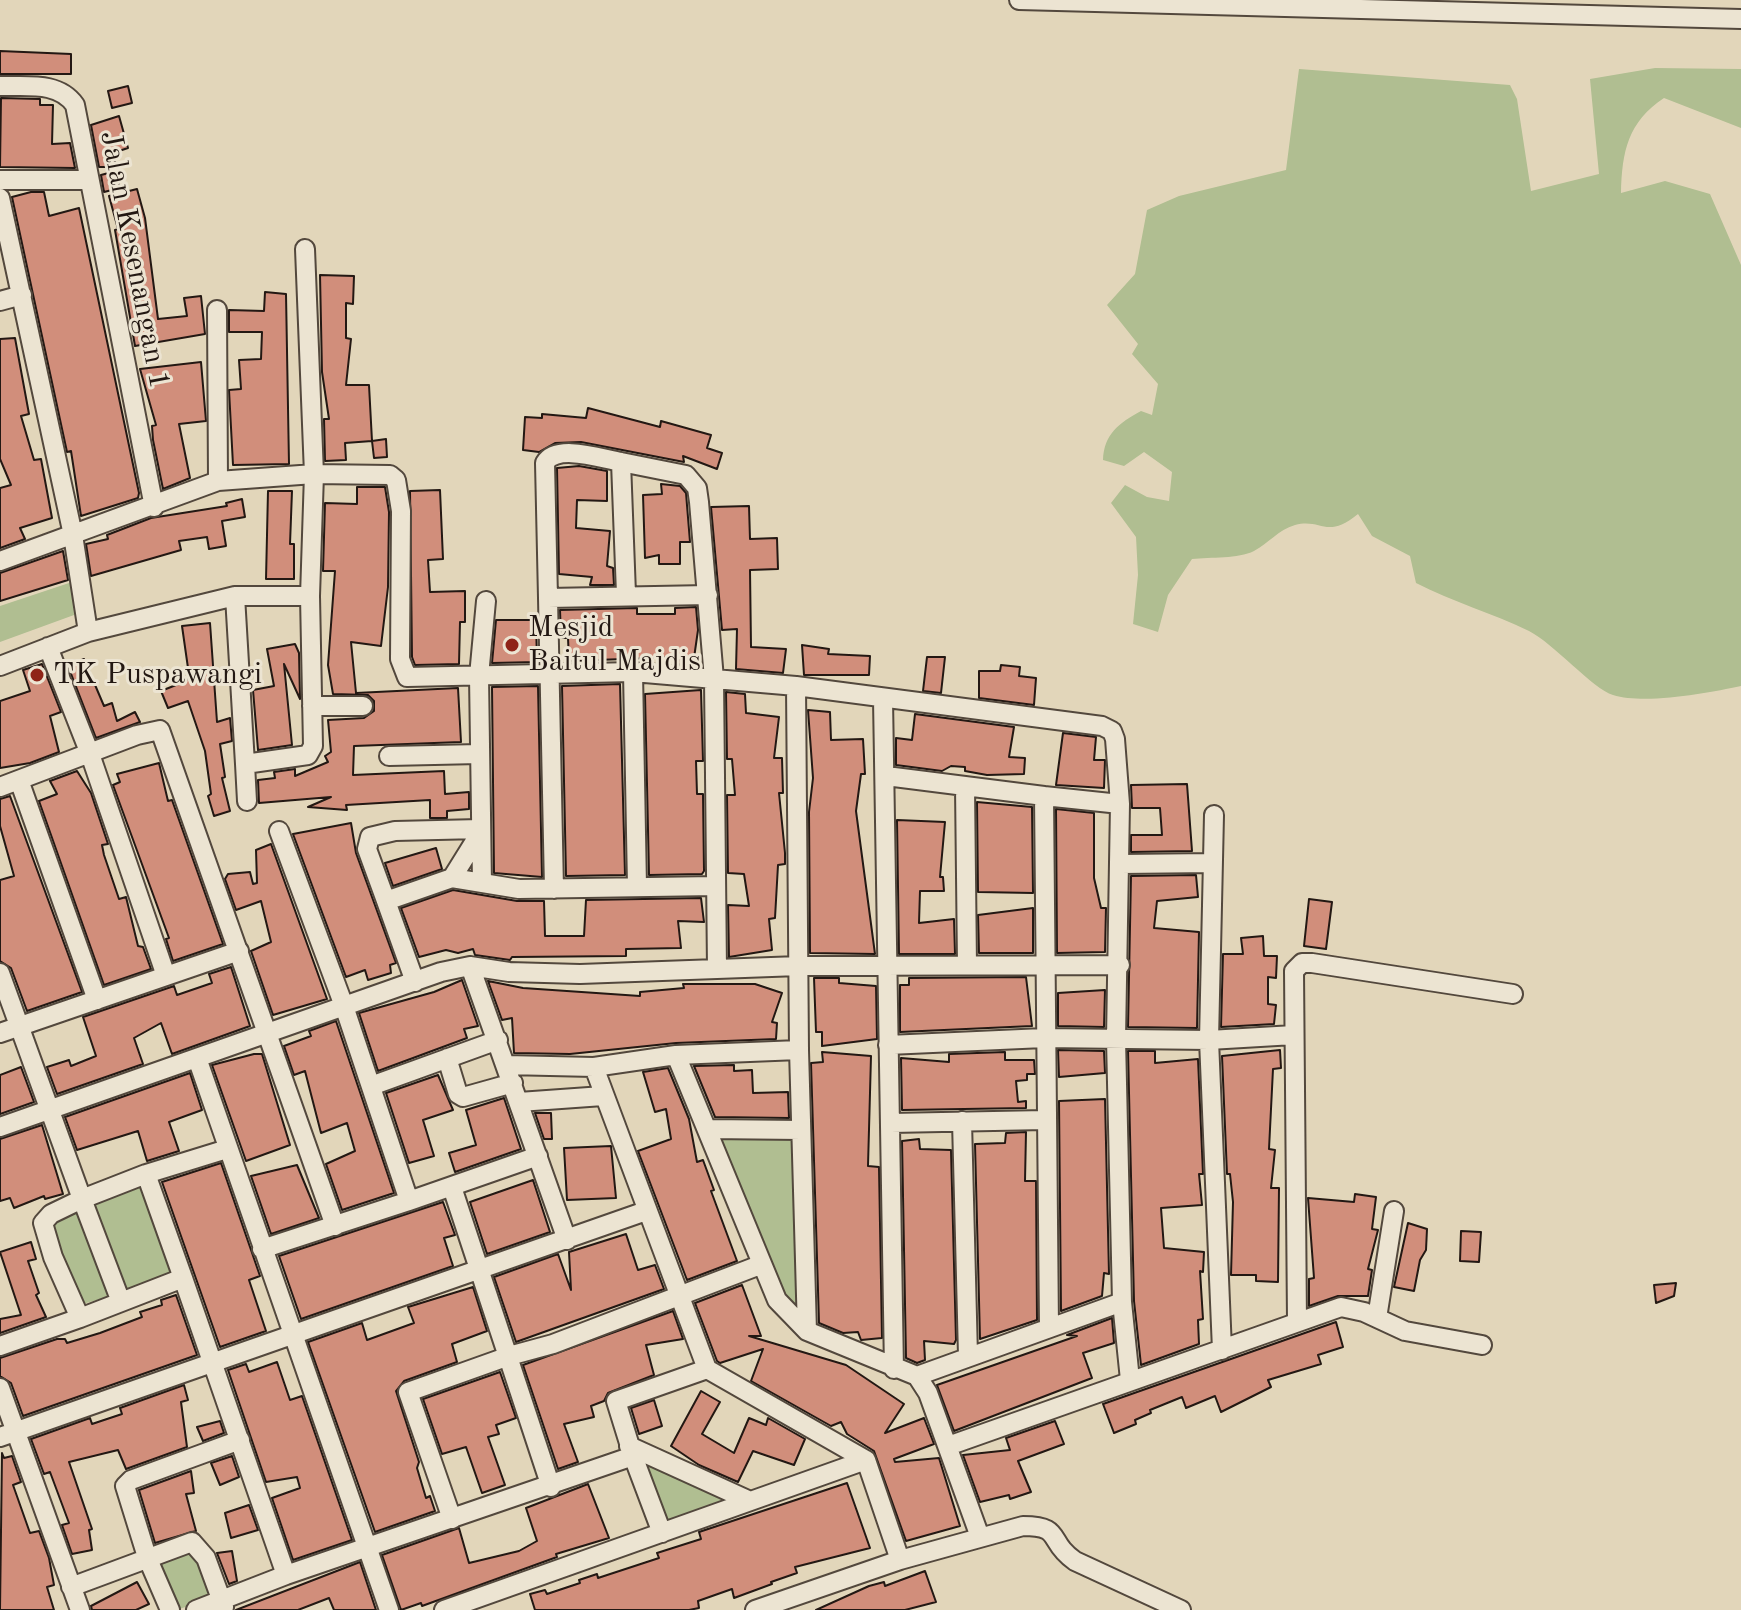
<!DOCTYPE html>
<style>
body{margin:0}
canvas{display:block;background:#e2d6ba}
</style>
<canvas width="1741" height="1610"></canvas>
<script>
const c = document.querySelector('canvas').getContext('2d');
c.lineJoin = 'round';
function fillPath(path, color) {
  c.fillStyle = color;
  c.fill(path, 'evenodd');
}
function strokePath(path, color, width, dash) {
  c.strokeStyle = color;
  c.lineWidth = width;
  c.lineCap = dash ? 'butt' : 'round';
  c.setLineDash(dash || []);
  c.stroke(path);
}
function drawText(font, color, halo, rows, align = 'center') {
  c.font = font + ' "Old Standard TT",serif';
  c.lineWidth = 6;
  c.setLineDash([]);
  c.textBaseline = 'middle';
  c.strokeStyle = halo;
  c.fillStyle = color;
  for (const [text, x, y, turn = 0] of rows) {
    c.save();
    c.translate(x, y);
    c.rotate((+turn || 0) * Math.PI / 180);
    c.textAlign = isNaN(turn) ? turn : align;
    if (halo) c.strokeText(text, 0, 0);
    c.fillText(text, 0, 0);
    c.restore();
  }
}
const green = new Path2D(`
 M1655,68l86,1v59l-77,-30c-36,24 -42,53 -43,95l44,-12 45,13 31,71v421c-33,7 -96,19 -128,9 -20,-6 -60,-52 -84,-64 -37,-18 -76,-29 -113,-48l-6,-27 -38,-20 -14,-22c-32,26 -36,4 -63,11 -17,5 -26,18 -41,26 -16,8 -43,6 -62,8l-24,36 -10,37 -25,-8 5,-49 -2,-38 -25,-34 14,-18 22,12 22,4 3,-29 -28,-20 -20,14 -21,-6c1,-26 16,-37 38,-49l11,4 6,-31 -26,-30 6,-10 -31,-39 28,-31 12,-64 32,-14 107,-26 13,-101 211,16 7,14 14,92 68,-17 -9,-95z
 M72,582l2,33 -74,27v-36z
 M798,1133l5,186 -26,-29 -61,-154z
 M142,1180l32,91 -51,20 -34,-89z
 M82,1206l33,89 -36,10 -31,-83z
 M639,1459l94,37 -71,26z
 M188,1545l29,52 -41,13 -24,-51z`);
const building = new Path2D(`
 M0,51l71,3v20h-71z
 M128,86l4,17 -20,5 -4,-17z
 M1,98l39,1v6h13l-1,39 18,-1 5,25 -75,-1z
 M119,116l9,32 -15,5 3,14h-17l-8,-42z
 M116,171l4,17 -16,4 -3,-17z
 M137,189l8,29 13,101 29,-3 -3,-18 17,-2 4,38 -70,12 -20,-116 3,-1 -9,-33z
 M31,192h13l5,24 30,-8 60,285 -1,5 -57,18 -10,-65 -4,1 -55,-255z
 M320,275l34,1 -1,28 -7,-1v35l5,1 -5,46h23l3,56 -27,2 1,17 -21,1 -1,-42h5l-7,-47z
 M265,292l21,2 3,170 -56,1 -4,-75 12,-1 -2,-29 22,-1 1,-27h-33v-22l35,1z
 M15,338l14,76 -8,2 13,44 7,-1 11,59 -32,10 5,11 -25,9v-60l11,-3 -11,-26v-120z
 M201,362l5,59 -27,3 11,54 -27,11 -10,-49 -1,-14 4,-1 -16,-56z
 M588,408l72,19 1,-6 50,14 -4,13 15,5 -5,16 -34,-13 1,6 -103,-20 -26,1 -16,9 -16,-2 2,-33 17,1v-4l44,4z
 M386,439l1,18 -13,1 -2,-17z
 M579,466l28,5v30l-30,-1 -1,28 34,3 -3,35 6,2 1,17h-24l2,-8 -33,-3 -2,-106z
 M661,484l19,2 6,7 4,49h-10v22h-21v-9l-14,3 -2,-63 19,-1z
 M357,487h28l4,25 -1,75 -7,59 -30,-4 5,51 102,-5 3,54 -107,4 -1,29 91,-4 1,23 24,-2v17l-22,2v7h-17v-18l-84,5 1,5 -39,-3 23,-10 -72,6 -1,-23 17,-2 -1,-6 21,-3v7l33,-14 -3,-6 6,-4 -3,-32 36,-2 10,-7v-10l-6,-6 -35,-1 -5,-29 7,-94h-12l2,-68 32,1z
 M440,490l3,69 -15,1 2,32 35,-1v31h-5l-1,42 -44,1 -3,-8 -2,-166z
 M268,491h24l-2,53h4v35h-28z
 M242,499l3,18 -23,4 4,25 -17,3 -2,-12 -28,4 2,9 -90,26 -5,-32 22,-5 -1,-4 44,-17 76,-12 -1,-3z
 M749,506l1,33 27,-1 1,31 -28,1 1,77 35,2 -3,24 -47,-4 1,-40 -15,1 -11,-123z
 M63,551l5,29 -68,21v-28z
 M696,607l2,23 -5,35 -15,-1 1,-7 -110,4 -1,-23h-7l-1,-28 77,-2v6h38v-6z
 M496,620h40l1,42 -45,1z
 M210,623l7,99 13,-4 2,23 -12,3 5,33 -3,1 8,33 -16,5 -6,-20 3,-2 -6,-43 -17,-50 -20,7 -7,-17 25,-10 3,-6 -7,-49z
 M295,644l4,9 1,46 -16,-35 8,81 -34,5 -5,-60 21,-4 -7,-37z
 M802,645l27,4 -1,5 42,2 -1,19h-65z
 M927,657h18l-4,36 -18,-2z
 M84,659l20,47 8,-3 5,18 18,-9 5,10 -44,16 -28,-72z
 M42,664l19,48 -11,4 9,36 -29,11 -30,5v-67l30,-10 -7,-21z
 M1001,665l19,2 -1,9 17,2 -2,27 -55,-7v-27h21z
 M620,684l5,191 -59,1 -4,-190z
 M538,686l4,191 -48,-4 -2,-186z
 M701,690l2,71h-7l1,33h6l1,77 -2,3 -53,1 -4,-181z
 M726,692l19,2 1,19 33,4 -5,41h8l1,35h-4l6,60v11l-7,1 -3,53 -6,1 3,31 -43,7 -1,-52 21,1 -5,-32 -16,-1 -1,-78h8l-3,-36h-5z
 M808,710l22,2 1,28 32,-1 2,35h-4l-5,37 19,143 -65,-1 -1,-141 4,-34z
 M915,714l99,13 -5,30 16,1 -1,16 -37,1 -22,-4v-4l-14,-1 -9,5 -46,-6v-27l16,2z
 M1063,733l33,4 -2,23h11l-1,28 -48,-3z
 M159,763l9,38 4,-1 51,144 -50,17 -7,-22 3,-1 -56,-153 7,-3 -3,-8z
 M77,771l14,22 17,51 -6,1 2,10 15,44 7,-2 12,49 5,1 8,22 -47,16 -65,-184 18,-7 -7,-13z
 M1187,784l5,67 -61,1v-17h31l-2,-27h-28l-1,-23z
 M10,796l72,196 -55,19 -16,-43 -11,-7v-81l14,-4 -14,-50v-27z
 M977,802l55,5 1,86 -55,-1z
 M1056,809l38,4v65l7,30h5l-1,44 -48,1z
 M897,820l48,2 -5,55h3l1,14h-24l-1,32 35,-4 1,35h-56z
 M351,823l5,30 40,110 -6,2 1,8 -23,7 -3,-10 -19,7 -53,-143z
 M271,844l56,155 -54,16 -22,-64 20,-9 -10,-41 -25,9 -11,-31 3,-5 22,-2 3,12 4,-1 -1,-33z
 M436,848l6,21 -49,17 -8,-23z
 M1196,875l2,22 -41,4 -3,27 45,4 -2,96 -69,-1 3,-151z
 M453,890l64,11h27l1,35h39l2,-36 115,-2 3,24 -26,-1 3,27 -55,1v7l-114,1 -2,3 -35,-5 -2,-6 -15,4 -12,-3 -27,7 -18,-49z
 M1309,899l23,3 -6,47 -22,-3z
 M1033,908v45h-54l-1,-38z
 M1263,936l1,20h13l-1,22 -8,-1v27l8,1 -2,19 -53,3 2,-73h20l-2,-16z
 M231,967l19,59 -78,28 -11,-31 -27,15 9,26 -86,30 -10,-27 22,-7 2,6 25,-10 -13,-39 91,-31 3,9 35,-12 -3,-9z
 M1026,977l6,49 -132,6v-47h9v-7z
 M814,978h25v5l37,3 1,53 -55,7v-14h-6z
 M462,980l16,46 -14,3 3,9 -89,33 -19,-58 75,-21z
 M488,981l35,7 117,8v-4l44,-4 -1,-4h72l27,9 -10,29 5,1 -1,16 -100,4 -106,11 -56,-1 -2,-35 -10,2z
 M1105,990l-1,37 -46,-1v-33z
 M336,1021l58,172 -52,17 -16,-46 29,-13 -8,-28 -26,10 -16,-62 -11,4 -10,-29 27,-10 -2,-5z
 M1058,1050l46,1 1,22 -46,4z
 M1280,1050l1,18 -8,1 -4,80 6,1 -4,38h8l-1,94 -22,-1v-6h-25l2,-73 -3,-28h-3l-5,-118z
 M1128,1051h27v12l43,-4 5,115h-4l3,31 -41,3 3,40 40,4 -1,20 -3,-1 3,48 -5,1 1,24 -58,21 -7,-64z
 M822,1052l49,4 -3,110 11,1 3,171 -21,2 -3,-8 -15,1 -24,-10 -8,-260 12,-1z
 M1005,1052v8h29l1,14h-8v6l-11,1 2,21 8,-1v7l-124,2 -1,-52 48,4v-8z
 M254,1054h8l28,91 -44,16 -34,-96z
 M734,1065v6l18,-1 1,23 35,-1 1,26 -74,-1 -21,-51z
 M21,1067l13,35 -34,12v-39z
 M668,1068l21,51 8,43 6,-2 11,30 -3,1 26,70 -50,19 -49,-129 33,-12 -5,-30 -11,3 -12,-40z
 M190,1073l12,37 -33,12 10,29 -32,10 -9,-30 -61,19 -12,-33z
 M438,1075l15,35 -30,10 11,36 -25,7 -23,-70z
 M504,1098l17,51 -66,23 -6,-19 27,-8 -10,-35z
 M1105,1099l4,175 -5,-1 -2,23 -41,15 -2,-210z
 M535,1113h16l1,26h-8z
 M42,1125l21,69 -18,5 -1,-3 -30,12 -4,-10 -10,3v-62z
 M1026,1132l-1,49h11l1,139 -57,19 -5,-195 30,-1 1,-10z
 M919,1139l1,10 31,1 5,190 -2,4 -30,-3 1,19 -8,3 -11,-5 -4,-217z
 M611,1146l5,52 -49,2 -3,-52z
 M221,1163l39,113 -11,4 17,51 -46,16 -58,-165z
 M297,1165l22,53 -48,16 -20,-58z
 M533,1180l17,52 -63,22 -17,-52z
 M1355,1194l21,3 -4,32 6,1 -10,39 4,1 -4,26h-30l-29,10v-27l5,-1 -6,-80 46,4z
 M443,1202l12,33 -11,3 9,28 -152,53 -22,-63z
 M1408,1223l19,6 -1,21 -6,10 -6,31 -20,-4z
 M1461,1231l20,1 -2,30 -19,-1z
 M626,1234l12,36 17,-5 9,24 -148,53 -22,-65 64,-23 13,36 -2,-38z
 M31,1242l5,17 -8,2 11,32 -3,2 10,22 -46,16v-14l21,-4 -21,-63z
 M1676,1283l-2,13 -18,7 -2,-18z
 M742,1285l19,51h-12l97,29 58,39 -19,29 39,-15 10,26 -40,15 1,3 44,-4 21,68 -54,15 -32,-90 -27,-17 -6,-12 -10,4 -80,-45 12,-32 -43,14 -3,-2 -22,-58z
 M473,1287l14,44 -35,13 5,18 -53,19 -8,10 23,71 -2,6 9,30 4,-2 5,15 -60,21 -67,-190 54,-19 5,17 47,-17 -6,-16z
 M176,1295l21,60 -174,61 -12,-33 -11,-7v-18l57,-19h8l2,4 33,-10 42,-16 -2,-5 22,-7 -1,-5z
 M673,1311l10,28 -37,6 8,30 -46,18 -4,8 -13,5 3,11 -30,7 14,38 -20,7 -35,-104z
 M1112,1318l2,25 -31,10 9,25 -138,53 -17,-46 140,-49 -10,-1z
 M1336,1322l7,25 -25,8 3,9 -53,16 3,7 -50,25 -6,-16 -29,12 -4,-11 -32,13 1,3 -16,7 1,4 -22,9 -11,-29z
 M277,1362l13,38 12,-4 50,144 -59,20 -21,-62 28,-10 -3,-11 -31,5 -38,-112 18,-6 3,8z
 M500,1372l16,46 -20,7 3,9 -11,3 17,48 -23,8 -16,-46 -24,7 -19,-55z
 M184,1385l4,15 -7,2 6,45 -61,22 -8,-19 -49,12 23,67 -3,1 3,20 -20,4 -10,-29 7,-2 -19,-51 -6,2 -13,-35 59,-21 2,6 30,-10 -2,-6z
 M701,1391l19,11 -18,32 32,19 15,-35 17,7 2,-7 37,21 -11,26 -41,-14 -15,31 -39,-17 -28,-19z
 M654,1400l8,26 -23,8 -8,-26z
 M220,1421l4,12 -21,8 -6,-14z
 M1055,1421l9,23 -46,17 13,31 -21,7 -1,-4 -29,7 -17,-47 47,-5 -4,-12z
 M2,1453l2,5 8,-2 9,26 -8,3 17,48 9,-2 10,27 5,27 -7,2 7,23h-54z
 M232,1456l7,21 -19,8 -9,-22z
 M191,1471l3,22 -8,1 10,37 -41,12 -16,-53z
 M847,1483l23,65 -75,19 2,6 -26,9 1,2 -38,14 -2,-9 -34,12 1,7 -10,2h-154l-5,-16 15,-4 2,4 33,-11 -1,-3 18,-6 1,4 61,-20 -2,-5 44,-14 -2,-7z
 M588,1484l21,54 -53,16 1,3 -135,49 -1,-3 -20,7 -19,-55 77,-27 10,35 50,-12 18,-10 -11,-33z
 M249,1505l9,25 -27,8 -6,-25z
 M232,1551l5,30 -8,3 -12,-31z
 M360,1562l16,48h-42l-5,-12 -31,12h-62z
 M925,1571l11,31 -31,8h-89l53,-24 15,-4 1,4z
 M137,1582l12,22 -13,6h-44l-1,-4z`);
const street = new Path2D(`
 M1019,0l722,19
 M0,86c27,1 58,-5 75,19l79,402
 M0,180h89
 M0,198l73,337 15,97
 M0,301l22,-6
 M217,310l1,171
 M0,561l218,-80 96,-7 76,1 6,5 5,31 -1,148 7,18 226,-5 163,14 306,40 10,5 3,8 5,65
 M626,594l-5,-132 65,13 11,13 2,14 15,177 3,290
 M235,596l10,168 63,-9 5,-9 -3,-150 4,-122 -9,-225
 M548,598l-3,-135c12,-20 57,-4 76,-1
 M48,647l42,107 76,222
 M0,666l88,-34 147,-36h75
 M633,672l4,214
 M796,686l3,364 8,281
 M883,699l11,670
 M312,706h51
 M389,756l90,-2
 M245,764l2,37
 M886,776l158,20
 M19,780l78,220
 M0,787l137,-52 23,-5 175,496
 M965,787l2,178
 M1214,815l-5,225 13,310
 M1121,864l91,-1
 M452,878l28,-45
 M482,883l-3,-207 7,-75
 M554,889l-6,-291 160,-3
 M386,901l-19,-52 3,-12 25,-6 85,-2
 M470,966l97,274
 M0,973l82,226 -31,15 -8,9 10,34 27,61 103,-40 103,297
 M415,982l-29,-81 66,-23 67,11 196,-3
 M0,1033l239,-82
 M888,1045l156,-7 165,2 85,-5
 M799,1050l-123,5 -82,12 113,302 159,91 34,100
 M676,1055l101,245 30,31 110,45 11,17 52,144
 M197,1058l192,552
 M447,1058l11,36 5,3 50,-14
 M506,1065l88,2
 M371,1086l127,-46
 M519,1102l84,-6
 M962,1121l6,235
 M891,1123l154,-3
 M0,1127l441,-155 29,-6 39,6 71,2 219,-8 321,-1
 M708,1129l93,1
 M146,1174l81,-25
 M452,1187l99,300
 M409,1201l129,-45
 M262,1249l147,-48 -65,-195 -65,-175
 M121,1302l-39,-103 64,-25 37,104
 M1377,1318l17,-107
 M1297,1321l-3,-350 8,-8h10l201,31
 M1049,1327l-5,-531 76,8 -4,235 6,263 8,78
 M0,1346l80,-28
 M917,1376l205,-74
 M0,1388l80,222
 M0,1437l646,-226
 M629,1446l121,55
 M948,1446l393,-139 23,5 41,19 77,14
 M633,1456l-17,-55 91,-32
 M452,1519l-44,-127 101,-36 44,-12 207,-79
 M71,1587l121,-45 14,16 18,49
 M170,1610l-23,-53 -22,-71 6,-6 109,-40
 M196,1610l90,-35 347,-119 29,77
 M444,1610l422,-150
 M755,1610l145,-50 123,-34c41,0 23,15 52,35l106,49`);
const markers = [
 [512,645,8,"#8f2418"],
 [37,675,8,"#8f2418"]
];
const streetNames = [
 ["Jalan Kesenangan 1",134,260,79]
];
const poiNames = [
 ["Mesjid",528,628],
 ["Baitul Majdis",528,662],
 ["TK Puspawangi",53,675]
];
fillPath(green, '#b0be91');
fillPath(building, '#d18e7b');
strokePath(building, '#231813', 2);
strokePath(street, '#53483d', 22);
strokePath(street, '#ece4d2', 18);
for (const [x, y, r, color] of markers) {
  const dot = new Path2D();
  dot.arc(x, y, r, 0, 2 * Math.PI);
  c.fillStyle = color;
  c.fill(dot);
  strokePath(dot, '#ece4d2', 3);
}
drawText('30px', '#231813', '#ece4d2', streetNames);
drawText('30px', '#231813', '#ece4d2', poiNames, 'left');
</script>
